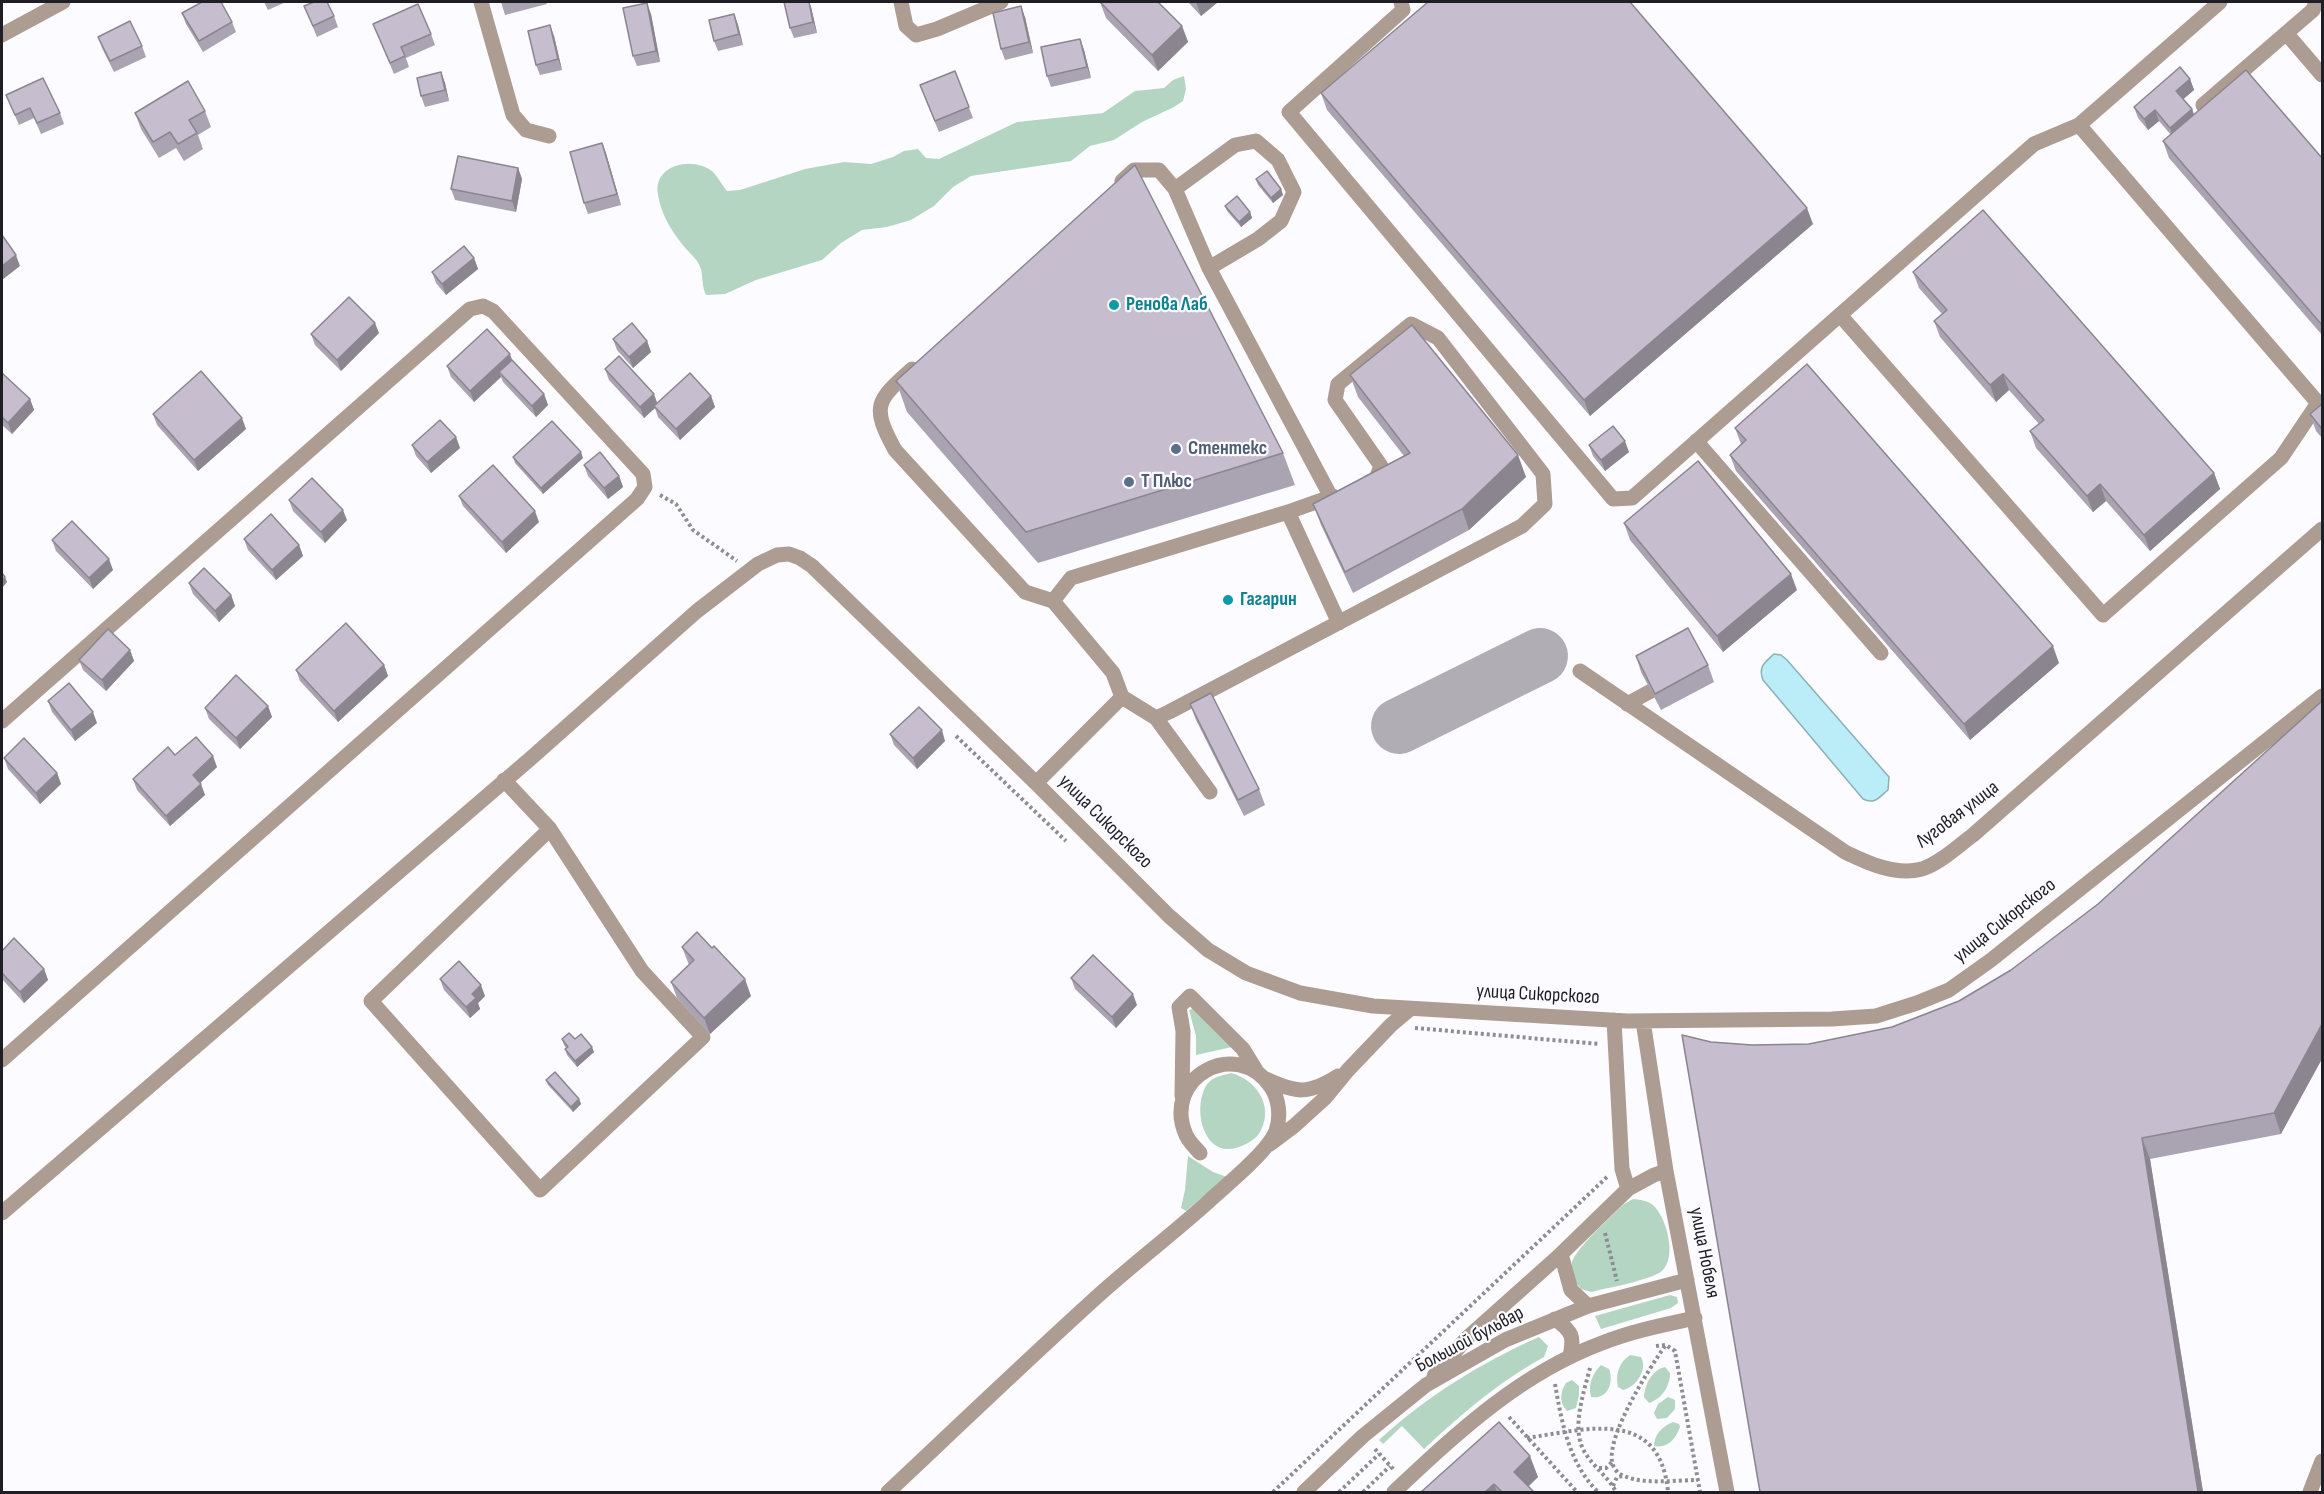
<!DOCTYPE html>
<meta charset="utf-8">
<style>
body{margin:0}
#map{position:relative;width:2324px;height:1494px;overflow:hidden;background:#fcfbff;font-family:"Sofia Sans Condensed",sans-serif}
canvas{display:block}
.frame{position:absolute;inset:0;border:3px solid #1f1e24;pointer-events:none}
</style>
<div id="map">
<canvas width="2324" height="1494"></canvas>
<div class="frame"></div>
</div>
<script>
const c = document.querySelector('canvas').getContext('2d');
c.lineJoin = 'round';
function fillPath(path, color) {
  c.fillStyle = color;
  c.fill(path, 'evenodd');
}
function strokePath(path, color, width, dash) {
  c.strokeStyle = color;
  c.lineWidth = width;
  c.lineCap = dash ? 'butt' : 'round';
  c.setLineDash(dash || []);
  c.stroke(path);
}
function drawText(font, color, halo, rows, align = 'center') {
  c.font = font + ' "Sofia Sans Condensed",sans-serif';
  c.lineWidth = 4.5;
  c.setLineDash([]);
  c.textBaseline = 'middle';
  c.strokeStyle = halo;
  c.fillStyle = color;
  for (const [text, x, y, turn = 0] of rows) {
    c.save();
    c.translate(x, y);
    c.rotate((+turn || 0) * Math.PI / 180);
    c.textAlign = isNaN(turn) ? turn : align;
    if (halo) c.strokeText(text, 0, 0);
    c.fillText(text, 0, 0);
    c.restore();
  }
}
const green = new Path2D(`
 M1184,76l2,13 -3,12 -9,6 -32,15 -28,18 -24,6 -19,15 -100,15 -18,11 -19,19 -23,14 -24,7 -25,3 -21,13 -19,17 -66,20 -31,14 -19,1c-6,-12 -1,-23 -9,-34 -4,-6 -11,-11 -15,-17 -12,-15 -21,-31 -24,-49 -6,-30 35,-40 55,-23 5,5 9,13 14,19l13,-1 65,-21 39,-7 27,2 22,-7 11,-6 14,-2 8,9 13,1 78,-37 86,-9 32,-22 29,-3 9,-8z
 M1198,1007l34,40 -36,8v-19l-7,-26z
 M1231,1073c24,6 43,32 30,57 -3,7 -9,11 -17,15 -43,21 -54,-45 -34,-64 6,-5 14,-6 21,-8z
 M1188,1156l25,16 14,5 -41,34 -5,-3 4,-18z
 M1633,1199c7,1 15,1 21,7 13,13 23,51 8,65 -11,9 -55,17 -71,21l-10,-3c-6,-7 -11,-17 -9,-27 4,-14 40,-46 52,-58z
 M1670,1295l7,2 1,6 -7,5 -70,21 -6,-13z
 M1539,1337l9,9 -4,11c-48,27 -80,55 -120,92l-22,-23 -19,18 -4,-4c48,-44 100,-76 160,-103z
 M1630,1355l11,2c7,13 -5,30 -18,33l-5,-3c-3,-12 1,-25 12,-32z
 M1601,1365l8,4c5,13 -1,31 -18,28 -3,-12 1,-23 10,-32z
 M1665,1367l5,6c0,13 -8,26 -21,30l-5,-6c1,-13 8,-27 21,-30z
 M1572,1380l7,6v9l-3,13 -9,3c-8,-8 -7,-19 -1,-28z
 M1668,1397l7,3v9l-8,9 -10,1 -3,-6 4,-9z
 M1673,1422l6,2 1,3c-4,11 -12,22 -26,19 0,-12 9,-20 19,-24z`);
const water = new Path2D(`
 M1774,654l7,1 6,5 102,117 -1,13c-9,7 -13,15 -25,9l-100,-119c-5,-13 1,-17 11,-26z`);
const taxiway = new Path2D(`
 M1399,726l141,-70`);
const path = new Path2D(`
 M660,495l16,9 17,26 44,31
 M956,736l110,105
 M1415,1028l184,16
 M1605,1233l12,48
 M1656,1346l10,-1 9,6 25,141
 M1665,1346c-16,23 -57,87 -53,115 0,4 3,8 6,12 22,13 55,7 80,7
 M1590,1368c-6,24 -19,60 -6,83 9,16 24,25 32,41
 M1555,1384c7,40 14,79 43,108
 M1509,1417l68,75
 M1527,1438c60,-9 133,-31 141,54
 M1375,1449l19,21
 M1599,1468h7l6,-6
 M1613,1486l4,-9 6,-1
 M1273,1492l334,-315
 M1339,1492l40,-38
 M1363,1492l27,-26`);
const minor = new Path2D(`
 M481,2l32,113 13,15 23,6
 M901,2l5,24 10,9 21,-6 64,-27
 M1401,2l2,8 -114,102 324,387 19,-1 402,-354 45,-19 141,-123
 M2286,33l36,42
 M2,35l61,-33
 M2203,105l110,-95 3,-8
 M1122,181l12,-11h25l16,19 34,79 122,229
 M1175,189l60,-44 21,-4 22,19 16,32 -13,29 -23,18 -49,29
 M1840,315l263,300 178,-157 37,-55 -239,-278
 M912,369c-36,32 -41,37 -17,81l130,142 28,9
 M1696,441l185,212
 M1288,512l51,111
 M1580,671l265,181c23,11 50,24 77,17 18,-6 36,-23 51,-34l349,-306
 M1122,697l34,21 13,-6 353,-186 23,-22 -2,-30 -105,-136 -27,-14 -73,60 -3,16 46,66 -5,13 -7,3
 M1627,704l24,-13
 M1156,718l54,74
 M2,721l468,-412 13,-3 10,5 150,163 2,13 -8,12 -635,561
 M504,780l46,49 92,142 61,66 -163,153 -169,-189 179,-172
 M1036,783l86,-86 -9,-24 -60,-72 18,-23 217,-66 45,-16
 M1614,1020l8,149 6,20
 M1643,1021l23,150 61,321
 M1266,1079c31,14 42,16 72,-3
 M1182,1096l1,-65 -4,-24 11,-11 53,53 14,23
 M1270,1144l24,-18 31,-28 23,-28 43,-45 19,-16
 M2,1213l528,-454 167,-148 61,-47 19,-9 12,-1 11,4 12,8 224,217 133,133 39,34 38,23 54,20 73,13 254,15 205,-2 44,-3 41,-13 32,-13 42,-30 331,-264
 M1561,1254l10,36 17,16
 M1555,1319c18,13 19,17 15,38
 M1434,1376l33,-38 94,-84 67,-65 26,-14 12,-4
 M888,1492c67,-63 134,-127 202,-189 38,-35 79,-66 117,-100 18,-17 60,-50 69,-72 5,-14 3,-32 -5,-44 -35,-51 -110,-9 -85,48 3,7 9,12 14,18
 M1304,1492l59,-56 63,-51 79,-45 83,-34 99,-26
 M1394,1492c63,-59 125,-118 208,-149 30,-12 61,-18 93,-25
 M2310,1492l12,-31`);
const wall = new Path2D(`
 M264,2h22l-18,8z
 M501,2h45l1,2 -42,11z
 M1100,2l82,24 6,16 -30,29 -52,-53z
 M1188,2h30l-17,14z
 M304,6l30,10 4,11 -21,10z
 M811,7l6,26 -23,5 -4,-10z
 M182,13l50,9 4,10 -33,20 -17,-28z
 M651,14l9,48 -23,4 -4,-10z
 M734,14l4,11 5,20 -25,6 -4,-10z
 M1025,17l8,36 -28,7 -4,-11z
 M373,24l58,10 4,11 -29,13 3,9 -15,7z
 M554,36l8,34 -22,5 -4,-10z
 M98,37l44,9 4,11 -32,15 -12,-24z
 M1080,39l4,11 7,28 -40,9 -4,-11z
 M955,71l18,47 -34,14 -15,-36z
 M441,72l4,11 4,18 -24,6 -4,-11z
 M2190,79l4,11 -11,9 9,10 2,6 128,43v177l-153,-177 -6,-17 8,-6 -12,-14 -11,9 -10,-12 -4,-11z
 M1321,93l492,131 -223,192 -263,-306z
 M6,95l54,18 4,11 -23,10 -7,-16 -15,7z
 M205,111l6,16 -13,8 5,14 -19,12 -8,-13 -17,10 -18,-29 -6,-16z
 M602,143l19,62 -33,9 -4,-11z
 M518,168l4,11 -6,33 -61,-12 -4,-11z
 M1256,179l25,10 2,6 -10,8 -15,-18z
 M1225,206l25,6 2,6 -11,9 -14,-16z
 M474,258l4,11 -32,26 -10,-12 -4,-11z
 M1913,272l301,201 6,16 -70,62 -44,-50 -13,11 -57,-64 -6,-17 9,-7 -30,-34 -13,12 -56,-65 -6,-16 8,-7 -23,-26z
 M379,333l-38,38 -26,-26 -4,-11z
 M613,339l34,2 4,11 -18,16 -16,-18z
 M513,361l31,33 4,11 -12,12 -33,-35 -2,-5 -27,25 -23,-25 -4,-11z
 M605,369l53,34 53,-7 4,11 -35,33 -22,-23 -3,-9 -11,10 -35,-38z
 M2,374l28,25 4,11 -22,24 -10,-9z
 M1350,375l176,102 -57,53 -116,63 -32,-68 -8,-21 91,-48 -46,-59z
 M896,381l387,72 12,32 -257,78 -131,-151z
 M2322,404v34l-6,-7 -6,-17z
 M153,414l93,15 -48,42 -41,-46z
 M1735,428l324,235 -89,77 -234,-269 -6,-16 11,-11z
 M456,437l4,11 -29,25 -15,-17 -4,-11z
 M1589,445l40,7 -24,19 -12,-15z
 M513,457l70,1 -40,36 -28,-31z
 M584,465l35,11 4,11 -15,12 -20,-23z
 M459,496l80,26 -33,31 -43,-47z
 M289,500l58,20 -22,23 -32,-32z
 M1624,523l173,67 -74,62 -93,-112z
 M244,539l55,6 4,11 -27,24 -28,-30z
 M52,540l61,30 -20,19 -37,-38z
 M189,583l42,12 4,11 -16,16 -26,-28z
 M130,650l4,11 -28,30 -23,-21 -4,-10z
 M1636,656l72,9 6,17 -53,28 -20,-38z
 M384,665l4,11 -50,46 -38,-41 -4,-11z
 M48,701l49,22 -22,18 -23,-29z
 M2322,701l-41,433 -131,25 53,333h-443l-49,-450 41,3 57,-1 83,-17 67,-26 52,-31 87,-66z
 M1190,704l69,85 6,16 -21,11 -48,-96z
 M268,706l4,11 -32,32 -31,-30 -4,-11z
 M890,734l55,7 -28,28 -23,-24z
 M175,755l42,12 -17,16 5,12 -35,31 -33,-36 -4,-11z
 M4,758l53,15 4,11 -21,20 -32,-35z
 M682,947l30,1 39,48 -41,38 -33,-36 -6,-16 18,-17z
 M2,951l42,18 4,11 -24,23 -22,-24z
 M1071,978l66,27 -21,23 -41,-39z
 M440,979l45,17 -7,7 2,6 -10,9 -26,-28z
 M562,1039h13l19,13 -17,15 -10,-12 -2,-6 1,-1 -2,-3z
 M546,1080l33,19 2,5 -8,8 -25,-27z
 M1538,1477l-10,10 6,5h-113z`);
const shadedWall = new Path2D(`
 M809,2l2,5 6,26 -4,-11z
 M1196,2h22l-17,14z
 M647,3l4,11 9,48 -4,-11z
 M1021,6l4,11 8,36 -4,-11z
 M734,14l4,11 5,20 -4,-11z
 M550,25l4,11 8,34 -4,-11z
 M1182,26l6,16 -30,29 -6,-16z
 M1080,39l4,11 7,28 -4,-11z
 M441,72l4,11 4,18 -4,-11z
 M2190,79l4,11 -14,12 -4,-11z
 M2192,109l4,11 -22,19 -4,-11z
 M2155,110l4,11 -11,9 -4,-11z
 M602,143l4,10 15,52 -4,-11z
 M518,168l4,11 -6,33 -4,-11z
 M1281,189l2,6 -10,8 -2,-5z
 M1807,208l6,16 -223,192 -6,-16z
 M1250,212l2,6 -11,9 -2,-5z
 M16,255l4,11 -18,14v-14z
 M474,258l4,11 -32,26 -4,-11z
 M375,323l4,10 -38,38 -4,-11z
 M647,341l4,11 -18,16 -4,-11z
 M510,354l4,11 -15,7 2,5 -27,25 -4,-11z
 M2003,374l6,16 -13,12 -6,-17z
 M544,394l4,11 -12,12 -4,-11z
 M654,394l4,11 -4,1 1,2 -11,10 -4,-11z
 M711,396l4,11 -35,33 -4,-11z
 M30,399l4,11 -22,24 -4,-11z
 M242,418l4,11 -48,42 -4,-11z
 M456,437l4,11 -29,25 -4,-11z
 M1625,441l4,11 -24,19 -4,-11z
 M581,452l2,6 -40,36 -2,-6z
 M1518,455l8,22 -57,53 -7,-21z
 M2214,473l6,16 -70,62 -6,-16z
 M619,476l4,11 -15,12 -4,-11z
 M2100,484l6,17 -13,11 -6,-16z
 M343,510l4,10 -22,23 -4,-11z
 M535,511l4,11 -33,31 -4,-11z
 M299,545l4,11 -27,24 -4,-10z
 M109,559l4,11 -20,19 -4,-11z
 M1791,574l6,16 -74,62 -6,-16z
 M5,577l2,5 -5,6v-7z
 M231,595l4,11 -16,16 -4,-11z
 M2053,646l6,17 -89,77 -6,-16z
 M130,650l4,11 -28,30 -4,-11z
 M384,665l4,11 -50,46 -4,-11z
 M268,706l4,11 -32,32 -4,-11z
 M93,712l4,11 -22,18 -4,-11z
 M942,730l3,11 -28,28 -4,-11z
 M213,756l4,11 -20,19 -4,-11z
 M57,773l4,11 -21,20 -4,-11z
 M201,784l4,11 -35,31 -4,-10z
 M44,969l4,11 -24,23 -4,-11z
 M745,979l6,17 -41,38 -6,-16z
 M481,985l4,11 -7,7 2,6 -10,9 -4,-11 6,-13z
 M1133,994l4,11 -21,23 -4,-11z
 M2322,1024v35l-41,75 -7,-21z
 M592,1047l2,5 -17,15 -2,-6z
 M579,1099l2,5 -8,8 -2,-5z
 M2142,1138l8,21 53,333h-5z
 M1530,1456l8,21 -16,15 -8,-20z
 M1494,1484l3,8h-12z`);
const building = new Path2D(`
 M202,2h19l11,20 -33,19 -17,-28z
 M314,2h13l7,14 -21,10 -9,-20z
 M784,2h25l4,20 -23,6z
 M1100,2h58l24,24 -30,29z
 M1428,2h202l177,206 -223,192 -263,-307z
 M647,3l9,48 -23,5 -10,-48z
 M418,4l13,30 -30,13 4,9 -15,7 -17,-39z
 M1021,6l8,36 -28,7 -8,-36z
 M734,14l5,20 -25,7 -5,-21z
 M130,21l12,25 -32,15 -12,-24z
 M550,25l8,34 -22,6 -8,-34z
 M1080,39l7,28 -40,9 -6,-29z
 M2180,67l10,12 -14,12 16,18 -22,19 -15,-18 -11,9 -10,-12z
 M2246,70l76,88v167l-159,-184z
 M955,71l14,36 -34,14 -15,-36z
 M441,72l4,18 -24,6 -4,-18z
 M43,78l17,35 -23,10 -7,-15 -15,7 -9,-20z
 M188,81l17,30 -16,9 8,13 -19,11 -8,-12 -17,10 -18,-29z
 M602,143l15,51 -33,9 -14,-51z
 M458,156l60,12 -6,33 -61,-12z
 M1135,165l148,288 -257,79 -130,-151z
 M1267,171l14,18 -10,9 -15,-19z
 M1237,196l13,16 -11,10 -14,-16z
 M1983,210l231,263 -70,62 -44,-51 -13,12 -57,-65 14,-11 -41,-46 -13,11 -56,-64 13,-11 -34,-38z
 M2,235l14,20 -14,11z
 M464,246l10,12 -32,26 -10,-12z
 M349,297l26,26 -38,37 -26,-26z
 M632,323l15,18 -18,16 -16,-18z
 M1412,325l106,130 -56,54 -117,63 -32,-68 97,-51 -60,-78z
 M487,329l23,25 -40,37 -23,-25z
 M619,356l35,38 -14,13 -35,-38z
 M512,360l32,34 -12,12 -33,-34z
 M1807,364l246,282 -89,78 -234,-269 16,-15 -11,-12z
 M201,371l41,47 -48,42 -41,-46z
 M2,373l28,26 -22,24 -6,-6z
 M690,373l21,23 -35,33 -22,-23z
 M2322,404v25l-12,-15z
 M440,420l16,17 -29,25 -15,-17z
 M552,421l29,31 -40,36 -28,-31z
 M1613,426l12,15 -24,19 -12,-15z
 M600,452l19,24 -15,12 -20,-23z
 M1698,461l93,113 -74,62 -93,-113z
 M493,465l42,46 -33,31 -43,-46z
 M312,478l31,32 -22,22 -32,-32z
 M271,514l28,31 -27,25 -28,-31z
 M72,521l37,38 -20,19 -37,-38z
 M204,568l27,27 -16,16 -26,-28z
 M2,573l3,4 -3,4z
 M346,623l38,42 -50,46 -38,-41z
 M1688,628l20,37 -53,29 -19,-38z
 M108,629l22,21 -28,30 -23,-20z
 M236,675l32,31 -32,32 -31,-30z
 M69,683l24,29 -22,18 -23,-29z
 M1211,693l48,96 -21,11 -48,-96z
 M2322,701v323l-48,89 -132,25 56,354h-438l-78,-457 29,7 41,3 57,-1 83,-17 67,-26 52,-31 87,-66z
 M919,707l23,23 -29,28 -23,-24z
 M196,737l17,19 -20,19 8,9 -35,32 -33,-37 35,-32 7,8z
 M24,738l33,35 -21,20 -32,-35z
 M697,932l15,16 2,-2 31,33 -41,39 -33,-36 23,-22 -12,-13z
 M14,938l30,31 -24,23 -18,-19v-22z
 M1093,955l40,39 -21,23 -41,-39z
 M459,961l22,24 -9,9 4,4 -10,9 -26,-28z
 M569,1033l6,6 6,-5 11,13 -17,14 -10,-12 3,-2 -6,-8z
 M555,1072l24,27 -8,8 -25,-27z
 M1499,1422l31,34 -16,16 20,20h-32l-8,-8 -9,8h-64z`);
const markers = [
 [1114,305,6,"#0f9aa8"],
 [1176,449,6,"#5c6f8a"],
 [1129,482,6,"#5c6f8a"],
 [1228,600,6,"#0f9aa8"]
];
const cultureNames = [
 ["Ренова Лаб",1126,305],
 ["Гагарин",1240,600]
];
const serviceNames = [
 ["Стентекс",1188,449],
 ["Т Плюс",1141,482]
];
const streetNames = [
 ["Луговая улица",1958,815,-37],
 ["улица Сикорского",1105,822,45],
 ["улица Сикорского",2005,921,-38],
 ["улица Сикорского",1538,995,3],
 ["улица Нобеля",1704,1253,79],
 ["Большой бульвар",1470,1340,-28]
];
fillPath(green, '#b5d5c3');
fillPath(water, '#baedf7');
strokePath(water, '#8cafb8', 1.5);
strokePath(taxiway, '#b0aeb4', 56);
strokePath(path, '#8e8d92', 4, [3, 3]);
strokePath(minor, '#ac9c91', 15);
fillPath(wall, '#aaa3b1');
fillPath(shadedWall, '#8b8590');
fillPath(building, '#c6bece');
strokePath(building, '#8b8590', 1.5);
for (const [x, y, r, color] of markers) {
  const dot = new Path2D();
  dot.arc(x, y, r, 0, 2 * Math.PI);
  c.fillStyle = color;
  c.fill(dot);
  strokePath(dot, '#fcfbff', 2);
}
drawText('bold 20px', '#0d838f', '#fcfbff', cultureNames, 'left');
drawText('bold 20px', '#4e5e75', '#fcfbff', serviceNames, 'left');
drawText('20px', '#1f1e24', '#fcfbff', streetNames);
</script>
